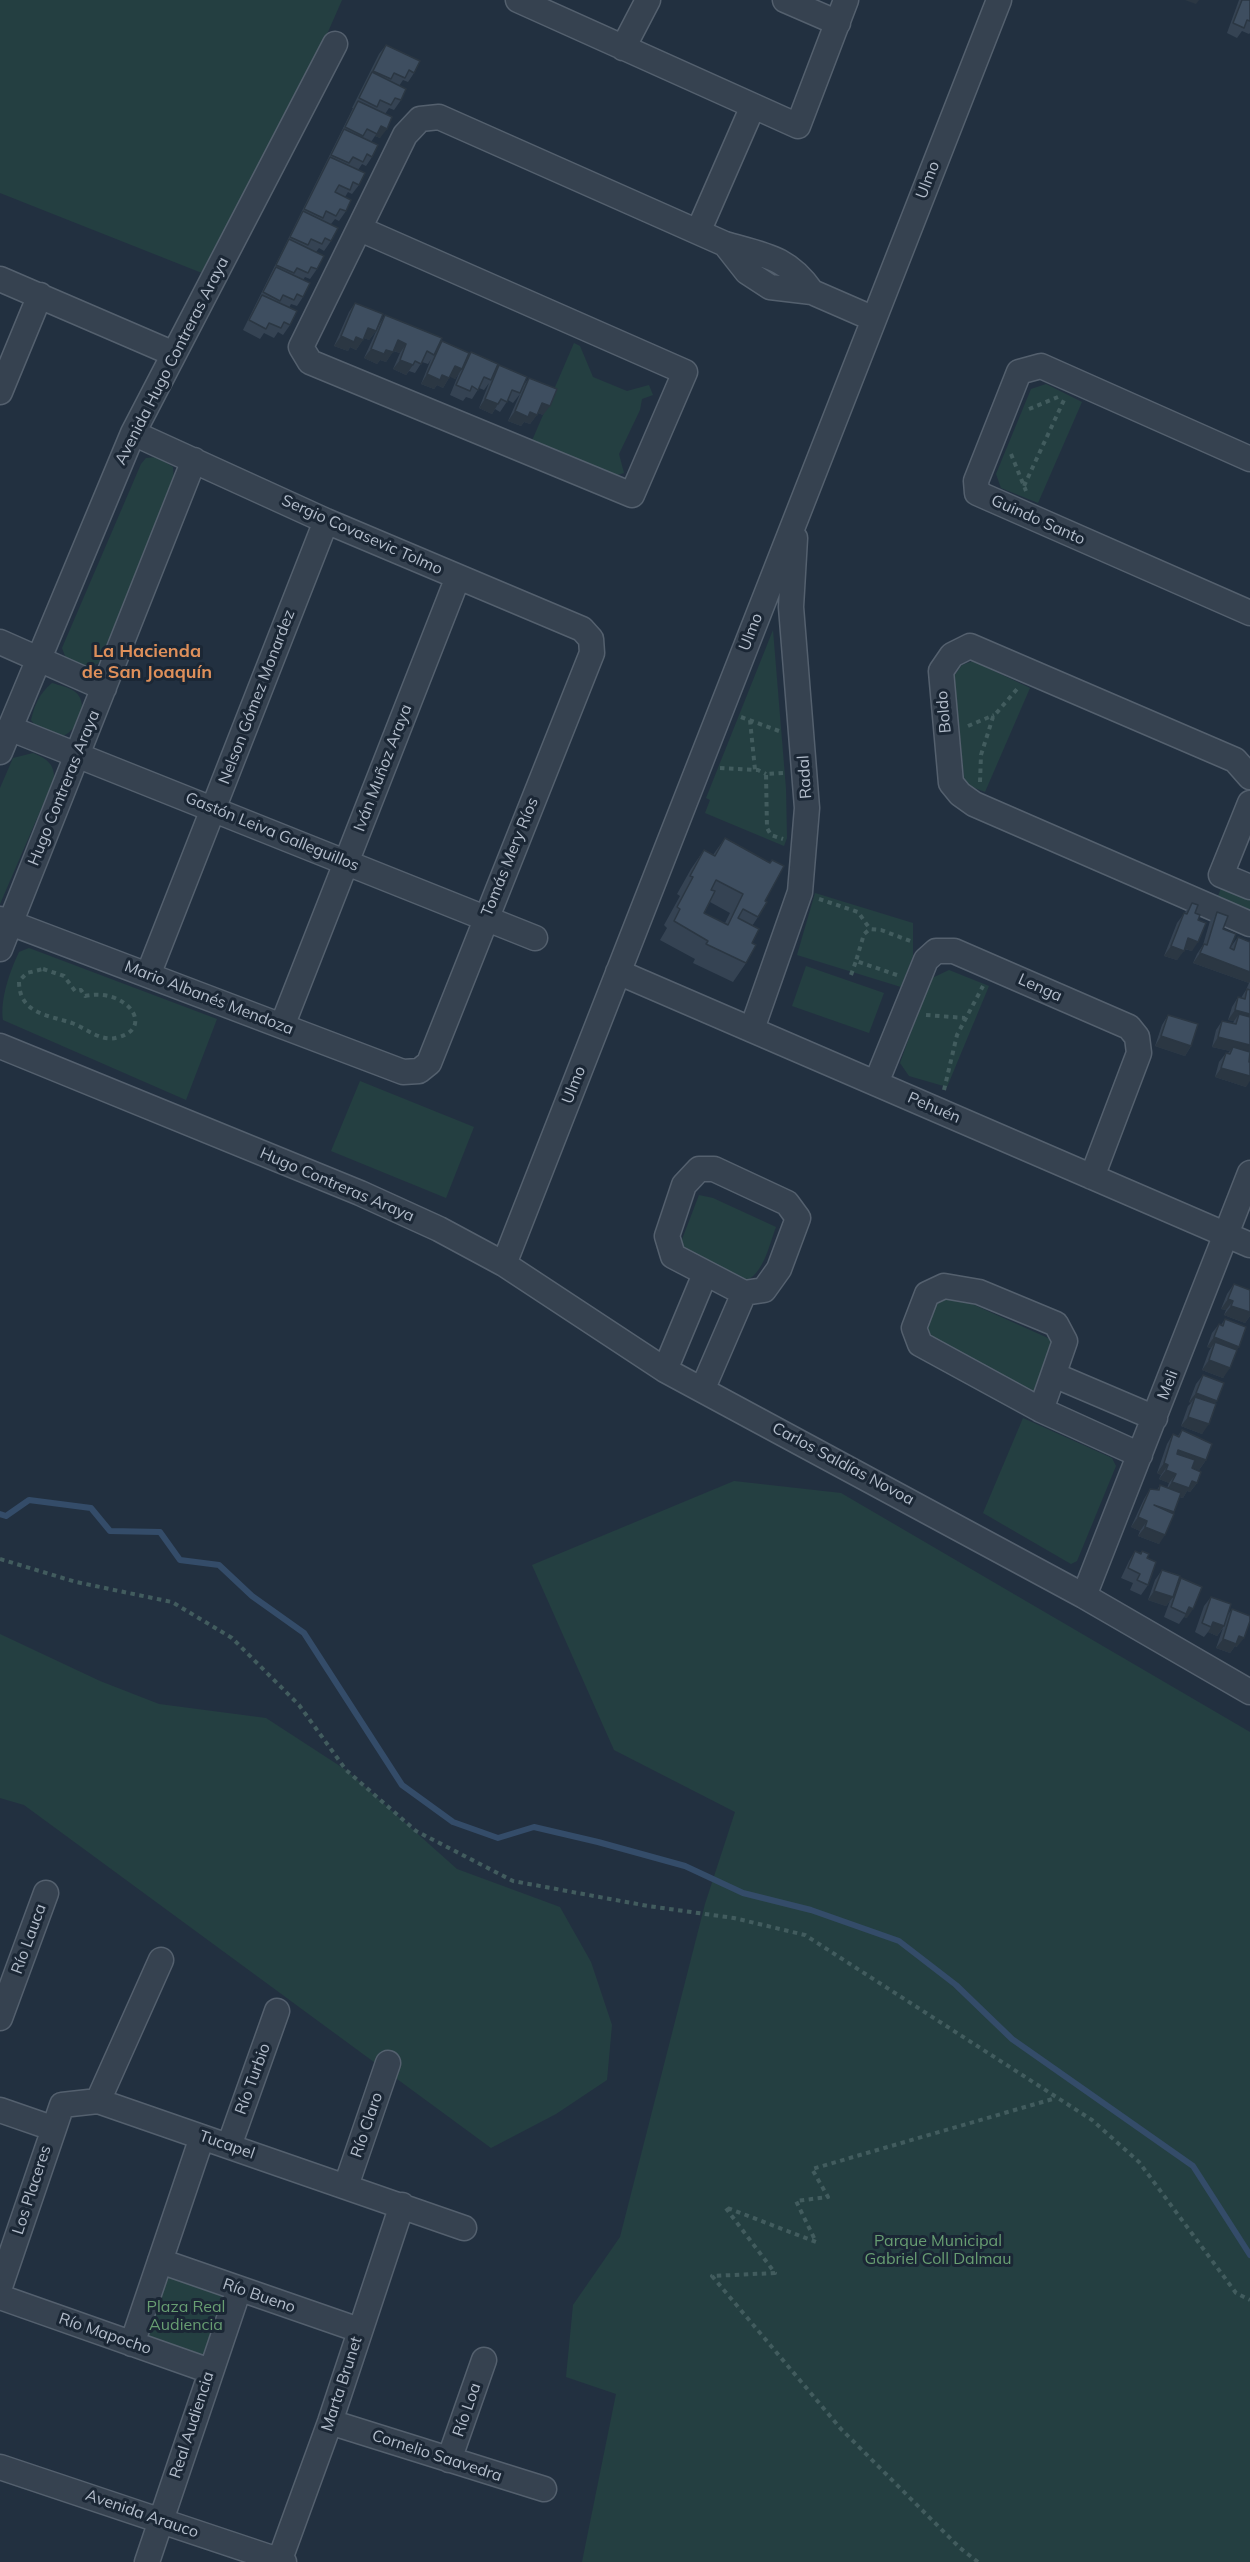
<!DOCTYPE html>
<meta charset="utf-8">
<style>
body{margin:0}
canvas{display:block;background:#223040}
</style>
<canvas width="1250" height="2562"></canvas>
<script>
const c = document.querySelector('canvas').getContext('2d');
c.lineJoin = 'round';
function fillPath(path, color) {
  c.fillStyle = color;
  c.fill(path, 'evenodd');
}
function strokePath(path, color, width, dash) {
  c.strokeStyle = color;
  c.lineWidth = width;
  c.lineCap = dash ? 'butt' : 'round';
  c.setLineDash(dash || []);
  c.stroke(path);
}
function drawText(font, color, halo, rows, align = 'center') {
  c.font = font + ' Mulish,sans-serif';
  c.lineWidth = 6;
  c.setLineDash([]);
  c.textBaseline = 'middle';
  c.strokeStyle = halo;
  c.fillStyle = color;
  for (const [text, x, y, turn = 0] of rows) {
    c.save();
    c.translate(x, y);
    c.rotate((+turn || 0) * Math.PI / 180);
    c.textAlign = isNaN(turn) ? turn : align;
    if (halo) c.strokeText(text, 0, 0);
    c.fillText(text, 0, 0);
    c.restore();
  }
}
const green = new Path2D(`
 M0,0h342l-18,41 -122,232 -202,-80z
 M574,343l6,3 13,31 34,14 22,-6 4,10 -11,4 -2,11 -21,44 5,19 -13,4 -80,-34z
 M1046,384l36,18 -44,101 -37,-15 -5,-14 35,-85z
 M157,457l16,10 1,14 -75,182 -14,7 -18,-9 -5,-13 79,-184 5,-6z
 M773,630l13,159 1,49 -3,8 -79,-33 5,-13 -4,-2z
 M973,661l57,27 -45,104 -18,-7 -3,-8 -10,-101 8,-11z
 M52,683c9,3 24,5 28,15 10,20 -21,63 -49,22 4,-16 8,-26 21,-37z
 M33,753c12,5 22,10 21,26l-54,125v-116l13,-30z
 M1221,888l29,12v13l-33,-14z
 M815,893l98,30v33l-12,31 -104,-32z
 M29,948l188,71 -31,81 -183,-80c-3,-21 7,-49 16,-68z
 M806,966l78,27 -15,40 -77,-27z
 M949,970l40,16 -42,101 -38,-11 -9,-13 30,-84z
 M360,1081l114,46 -28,71 -115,-47z
 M699,1195l14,3 63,29c-7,18 -12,47 -32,55l-60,-34 -3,-6z
 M952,1295l107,48 -24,50 -112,-61 8,-34z
 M1023,1418l89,40 4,8 -39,95 -6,3 -88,-51z
 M734,1481l107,12 409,239v830h-668l34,-168 -50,-17 7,-72 47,-68 85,-333 30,-92 -121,-62 -82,-185z
 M0,1634l100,47 59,23 107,14 80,52 111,99 103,38 31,55 21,63 -5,55 -51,34 -65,34 -467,-343 -24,-7z
 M169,2273l58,20 -25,67 -57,-21z`);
const stream = new Path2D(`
 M0,1514l6,2 23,-16 62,8 19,23 50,1 20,28 39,5 33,31 52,37 98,152 51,37 45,16 36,-11 64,15 87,24 58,27 68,17 88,31 57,44 56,54 181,127 57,89`);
const path = new Path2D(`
 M1029,409l29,-12
 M1011,454l15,37
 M1024,486l40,-86
 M741,717l38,14
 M750,720l5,50
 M968,726l26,-11
 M720,768l38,2 8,4
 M783,773l-17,1 1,54 4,7 12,4
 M980,782l1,-27 12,-38 24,-28
 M819,899l39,13 12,17
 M43,969l21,7 11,15 6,-1 4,6c41,-9 70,31 34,41 -18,6 -31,-8 -47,-14 -24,-8 -53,-9 -53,-42l8,-8z
 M851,975l5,-14
 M897,975l-41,-14 8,-27 6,-5 11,1 32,12
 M926,1015l39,3
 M944,1090l13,-55 26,-49
 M0,1559l76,23 96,20 60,36 67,67 47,65 70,61 97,50 135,25 86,12 71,17 287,185 47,42 97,131 14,7
 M978,2562l-18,-14 -119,-119 -129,-153 63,-3 -50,-66 91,35 -20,-41 32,-4 -16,-28 244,-71`);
const minor = new Path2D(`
 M518,0l280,126 48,-126
 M785,0l53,23
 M623,48l25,-48
 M360,229l325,143 -53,123 -322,-133 -9,-15 104,-212 15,-16 19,-2 286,127c39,11 63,13 87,48
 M698,232l55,-126
 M725,244l22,28 23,15 42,5 62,27
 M0,279l174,75
 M0,392l40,-97
 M1250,459l-209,-93 -22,6 -43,109 1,12 273,120
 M0,642l104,46
 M9,728l526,210
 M0,752l133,-319 202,-389
 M1250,777l-15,-17 -265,-114 -18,9 -11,16 10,112 9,11 14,10 276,120
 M1250,803l-29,72 29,12
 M0,919l403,153 16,-1 10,-8 163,-410 -1,-14 -9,-10 -256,-108 -193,-88
 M0,949l194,-489
 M618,972l632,273
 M148,975l178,-454
 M282,1026l176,-449
 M752,1029l48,-137 7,-84 -16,-201 4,-69
 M0,1046l360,147 79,36 65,35 161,106 419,226 166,96
 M876,1083l50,-123 10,-9h18l175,76 8,10 2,16 -47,124
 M699,1169h15l73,34 11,15 -19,51 -15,21 -20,3 -71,-37 -6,-20 17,-51z
 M504,1264l495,-1264
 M665,1370l40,-96
 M1054,1375l101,43
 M703,1388l41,-95
 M1041,1410l24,-69 -9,-17 -77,-32 -35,-6 -17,8 -13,34 6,16 121,66 99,45
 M1084,1596l166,-423
 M0,2018l46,-125
 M98,2101l63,-141
 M0,2110l52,18
 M229,2146l48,-135
 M346,2186l42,-123
 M160,2261l199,69
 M0,2287l62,-182 36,-4 366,127
 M0,2297l210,74
 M132,2344l70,-207
 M330,2422l214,67
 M449,2460l35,-100
 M0,2467l284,95
 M147,2562l92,-273
 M279,2562l51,-140 72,-217`);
const wall = new Path2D(`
 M1239,0h11v33l-1,1 -7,-3 -5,7 -10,-5z
 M386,45l28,28 -6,9 -5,-2 -4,6 2,14 -7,10 -5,-2 -4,6 -5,24 -5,-2 -4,6 1,15 -6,9 -4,-2 -4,6 1,15 -7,9 -4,-2 -3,5 1,14 -7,10 -4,-2 -4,5v17l-7,10 -5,-3 -3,4 1,17 -7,10 -5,-2 -2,3v17l-6,9 -6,-2 -2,4 1,17 -7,10 -5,-3 -4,6 -10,-5 -4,6 -17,-9 110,-222h-1l27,-54z
 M355,303l21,28 -7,9 -5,-2 -8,12 -6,-3 -2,4 -14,-5 15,-34z
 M385,315l53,31 4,-5 25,17 4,-6 24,19 4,-6 24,21 6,-8 14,37 -5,-2 -8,11 -6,-2 -3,4 -13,-5 12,-27 -7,9 -5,-3 -8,12 -5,-3 -3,5 -13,-6 10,-25 -5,7 -5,-2 -7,11 -6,-2 -3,4 -13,-6 9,-22 -4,6 -5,-3 -7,12 -6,-3 -3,4 -13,-5 10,-25 -3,5 -6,-2 -7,11 -6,-2 -3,4 -13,-6 7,-16 -7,-2 -7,11 -6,-2 -3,4 -13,-6 15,-33z
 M725,838l40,63 -7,16 -6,9v17l-6,20 -13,19 -40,-19 2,-4 -35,-19 7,-12 -3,-3 16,-29 -3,-2 14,-25 13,-19 9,5zM710,902l20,11 -5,10 -21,-10z
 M1192,903l6,17 -6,31 -8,-2 -7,11 -13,-4 13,-33z
 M1217,912l13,36 8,-11 12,5v116l-4,29 -31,-10 4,-15 7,-9h2l2,-2 -18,-4 4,-17 6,-9 11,2 1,-2 -6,-1 4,-13 6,-10 3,1 5,-8 3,-7 -56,-20 4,-9 6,-9 7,-24z
 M1168,1015l23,31 -6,10 -30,-10 7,-21z
 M1234,1284l16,6v26l-5,7 -21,-8 2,-5 -5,-1 6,-15z
 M1225,1319l12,31 -14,28 -21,-8 7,-19 2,-3 -4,-1 5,-14 7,-9 2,1z
 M1203,1375l12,29 -13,30 -21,-8 7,-20 3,-3 -2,-1 7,-18z
 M1182,1430l24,30 -7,10 -7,-3 5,16 -7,9 -3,-1 -4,7 -4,-1 -20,47 -21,-8 2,-5 -9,-4 13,-28 6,-10 7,1 3,-5 7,3 2,-5 -10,-4 2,-4 -4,-2 10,-29 6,-10 5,2z
 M1135,1551l5,2 2,-2 5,7 1,27 -7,10 -11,-5 3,-7 -12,-5 8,-17z
 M1162,1570l15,15 4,-7 6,40 -3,-1 -5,7 -15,-7 6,-16 -4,5 -18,-6 7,-20z
 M1211,1597l16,19 5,-7 5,38 -2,-1 -5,7 -14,-5 7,-20 -6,8 -9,-4 -4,5 -9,-5 9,-26z`);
const shadedWall = new Path2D(`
 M1185,0h14l-3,4z
 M381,126l6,3 -7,9 -5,-2z
 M368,328l8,3 -7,9 -8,-3z
 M341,336l15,1 7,3 -7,10 -6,-3 -2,4 -14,-5z
 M398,340l8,4 -6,9 -9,-3z
 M371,349l15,1 7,2 -7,10 -6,-2 -3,4 -13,-6z
 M400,360l13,5 -7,10 -13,-6z
 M455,366l7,3 -7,10 -7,-3z
 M427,374l15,1 7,3 -6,10 -6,-3 -3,4 -13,-5z
 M485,399l13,5 -6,10 -13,-6z
 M542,403l8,3 -7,9 -8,-3z
 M515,411l15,1 7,3 -7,9 -6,-2 -3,4 -13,-5z
 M1188,938l10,4 -6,9 -10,-3z
 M1171,946l13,5 -7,9 -13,-4z
 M1200,953l50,19v10l-1,1 -56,-20z
 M1235,1010l15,4v11l-11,-11 -5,7 -6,-1z
 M1161,1036l30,10 -6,10 -30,-10z
 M1218,1037l32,8v7l-17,-5 -3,4 -18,-4z
 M1221,1068l29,8v5l-4,6 -31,-10z
 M1228,1299l5,2 -7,9 -5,-1z
 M1231,1306l19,6v4l-5,7 -21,-8z
 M1214,1337l25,10 -7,9 -17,-14 -4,6 -4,-1z
 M1209,1360l21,8 -7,10 -21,-8z
 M1196,1393l21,8 -7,10 -15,-14 -4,6 -2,-1z
 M1188,1417l21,7 -7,10 -21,-8z
 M1178,1450l28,10 -7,10 -27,-11z
 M1164,1463l4,2 -7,10 -4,-2z
 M1166,1470l10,4 -7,9 -10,-4z
 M1192,1481l5,2 -7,9 -3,-1 -4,7 -17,-7 6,-9z
 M1138,1517l9,4 -7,10 -9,-4z
 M1145,1527l20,8 -6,9 -21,-8z
 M1154,1591l19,6 -7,9 -18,-6z
 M1189,1607l4,2 -6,9 -3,-1z
 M1213,1622l11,4 -7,10 -9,-4 3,-5z
 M1239,1636l5,2 -7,9 -2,-1 -5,7 -14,-5 7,-9z`);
const building = new Path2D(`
 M1242,0h8v21l-3,-1 -3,8 -11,-5z
 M386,45l34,16 -6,12 -5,-3 -4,8 -11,-5 -3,6 -18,-8z
 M372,72l34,17 -5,11 -6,-2 -4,7 -11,-5 -3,7 -18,-9z
 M358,101l34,16 -5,12 -6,-3 -4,8 -10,-5 -4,7 -18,-9z
 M344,129l34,16 -6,12 -5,-3 -4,8 -10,-5 -4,6 -18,-8z
 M330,157l35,16 -6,12 -6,-3 -3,8 -11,-5 -4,7 16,8 -5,11 -6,-2 -4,7 -10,-5 -3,7 -19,-9z
 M303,211l35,17 -7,13 -6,-3 -3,6 -11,-5 -3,6 -18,-8z
 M289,239l35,17 -7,13 -6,-2 -3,6 -11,-5 -3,5 -18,-8z
 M276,267l34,16 -7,14 -6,-3 -3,6 -11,-5 -3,6 -17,-9z
 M262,295l35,16 -7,14 -6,-3 -3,6 -12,-5 -3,6 -17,-9z
 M355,303l28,11 -7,17 -8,-3 -5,12 -7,-3 -2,5 -13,-6z
 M385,315l57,23 -8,17 -7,-4 -6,13 -6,-3 -2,4 -13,-5 6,-16 -8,-4 -5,12 -7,-2 -2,4 -13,-5z
 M442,341l27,12 -7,16 -7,-3 -6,12 -7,-3 -2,5 -13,-6z
 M471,352l27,12 -7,16 -7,-3 -6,13 -6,-4 -2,5 -14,-6z
 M499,365l28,12 -7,16 -8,-3 -5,12 -6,-3 -3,5 -13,-5z
 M529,378l28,11 -7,17 -8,-3 -5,12 -7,-3 -2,5 -13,-6z
 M725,838l45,25 2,-3 12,6 -19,35 2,1 -9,15 -15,-8 -5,9 21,11 -7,14 4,2 -10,18 -40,-19 2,-3 -34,-20 6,-12 -3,-2 16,-30 -3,-1 14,-26 11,6zM716,880l27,14 -15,31 -24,-12 11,-22 -4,-1z
 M1192,903l6,2 -3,8 5,2 -2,5 8,3 -8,19 -10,-4 -4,13 -13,-5 13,-33 3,1z
 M1217,912l11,4 -5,13 13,5 -6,14 4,2 4,-13 12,5v30l-50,-19 4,-9 3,1z
 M1247,989l3,1v24l-15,-4 3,-13 7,2z
 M1239,1014l11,3v28l-32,-8 4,-16 14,3z
 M1168,1015l30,9 -7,22 -30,-10z
 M1233,1047l17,5 -1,10h1v14l-29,-8 5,-15 4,1z
 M1234,1284l16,6v22l-19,-6 2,-5 -5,-2z
 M1225,1319l21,8 -7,20 -25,-10 5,-13 4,2z
 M1215,1342l22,8 -7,18 -21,-8z
 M1203,1375l21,8 -7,18 -21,-8z
 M1195,1397l21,7 -7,20 -21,-7z
 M1182,1430l30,14 -6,16 -28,-10 -1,4 18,6 -3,8 9,4 -4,11 -5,-2 -3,7 -17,-6 4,-8 -10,-4 2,-5 -4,-2 9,-29 6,3z
 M1160,1485l21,8 -7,19 -20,-7 20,9 -9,21 -20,-8 2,-6 -9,-4 12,-28 9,1z
 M1135,1551l6,3 1,-3 7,3 -2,4 9,4 -8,23 -11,-5 3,-6 -12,-6z
 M1162,1570l18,6 -7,21 -19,-6z
 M1181,1578l21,9 -9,22 -4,-2 -3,7 -15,-7z
 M1211,1597l20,7 -7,22 -11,-4 -2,5 -9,-4z
 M1232,1609l18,7v5l-6,17 -5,-2 -3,8 -13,-5z`);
const streetNames = [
 ["Ulmo",928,180,-69],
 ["Avenida Hugo Contreras Araya",172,361,-63],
 ["Guindo Santo",1038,520,24],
 ["Sergio Covasevic Tolmo",362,535,24],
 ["Ulmo",751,632,-69],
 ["Nelson Gómez Monardez",257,697,-69],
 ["Boldo",944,712,-95],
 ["Iván Muñoz Araya",383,768,-69],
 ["Radal",805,777,-94],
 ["Hugo Contreras Araya",64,788,-68],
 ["Gastón Leiva Galleguillos",272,832,22],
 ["Tomás Mery Ríos",510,857,-68],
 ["Lenga",1040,988,24],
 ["Mario Albanés Mendoza",209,998,21],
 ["Ulmo",574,1085,-69],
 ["Pehuén",934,1108,23],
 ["Hugo Contreras Araya",337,1185,23],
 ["Meli",1168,1385,-69],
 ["Carlos Saldías Novoa",843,1464,28],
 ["Río Lauca",29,1939,-70],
 ["Río Turbio",253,2079,-70],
 ["Río Claro",367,2125,-71],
 ["Tucapel",227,2145,19],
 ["Los Placeres",32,2190,-72],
 ["Río Bueno",259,2296,19],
 ["Río Mapocho",105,2334,19],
 ["Marta Brunet",342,2384,-72],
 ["Río Loa",467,2410,-71],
 ["Real Audiencia",192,2425,-72],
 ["Cornelio Saavedra",437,2456,18],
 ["Avenida Arauco",142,2514,19]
];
const parkNames = [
 ["Parque Municipal",938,2241],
 ["Gabriel Coll Dalmau",938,2259],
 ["Plaza Real",186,2307],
 ["Audiencia",186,2325]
];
const neighbourhoodNames = [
 ["La Hacienda",147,652],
 ["de San Joaquín",147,673]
];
fillPath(green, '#243f41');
strokePath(stream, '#344c69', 6);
strokePath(minor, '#54606e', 27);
strokePath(path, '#425c5e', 4, [4.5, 4.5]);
strokePath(minor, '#364250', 24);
fillPath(wall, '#354353');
fillPath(shadedWall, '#2b3743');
fillPath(building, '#3e4e60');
strokePath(building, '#2b3743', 1.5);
drawText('16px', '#b3bdcb', '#1b2735', streetNames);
drawText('16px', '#689e72', '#1b2735', parkNames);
drawText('bold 18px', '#de8f5a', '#1b2735', neighbourhoodNames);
</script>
